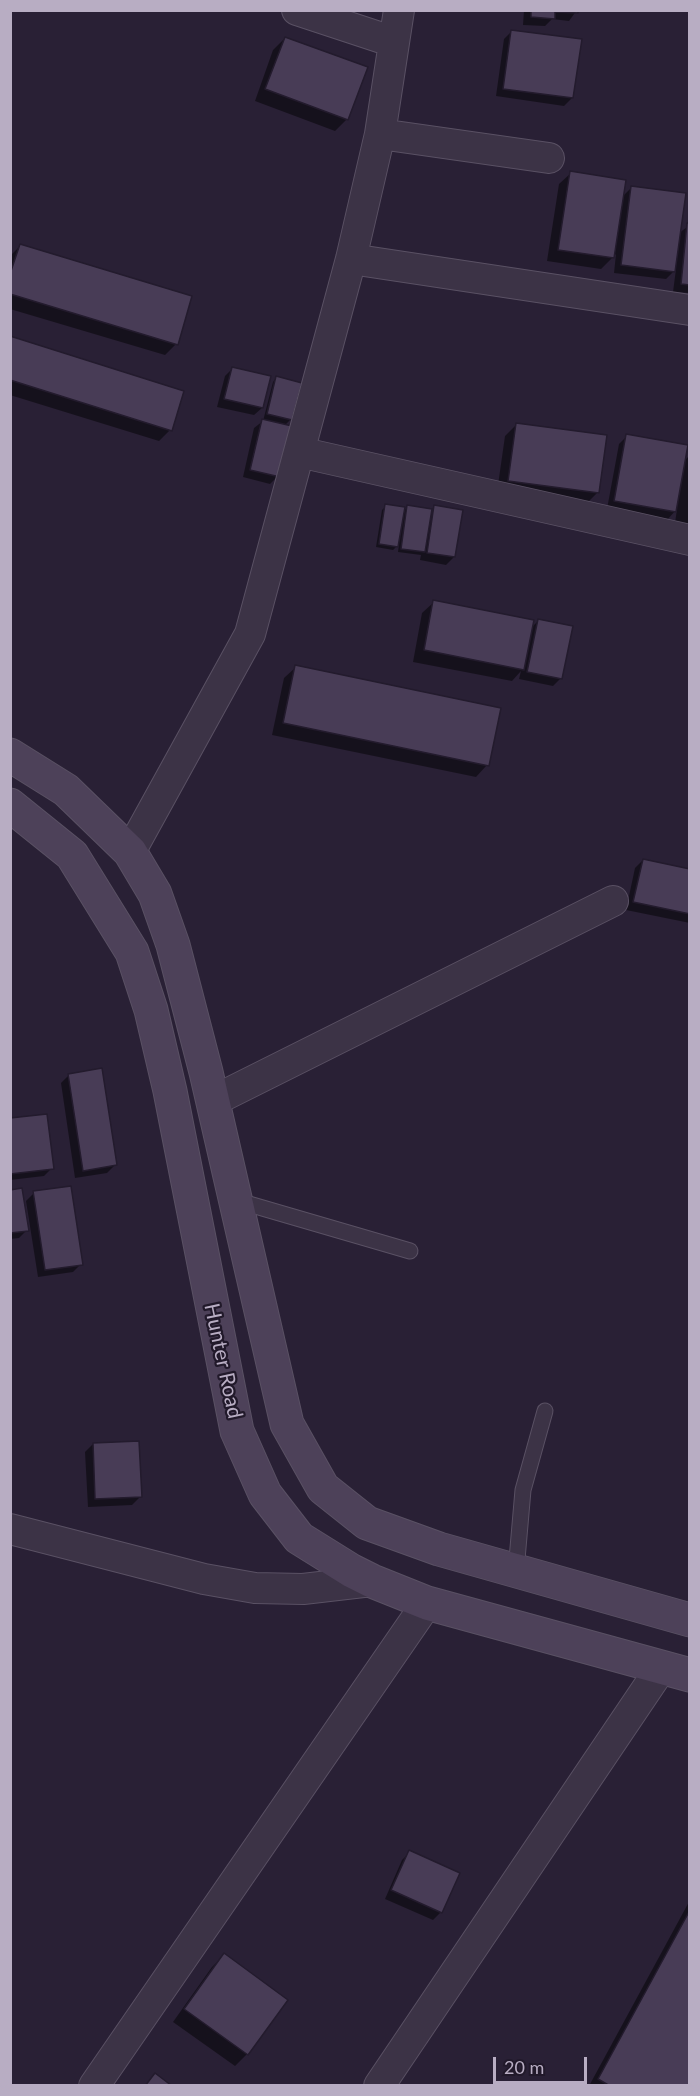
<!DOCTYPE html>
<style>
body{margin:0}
#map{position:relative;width:700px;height:2096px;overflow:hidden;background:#292035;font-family:Lato,sans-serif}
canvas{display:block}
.frame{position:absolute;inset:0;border:12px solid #b8adc3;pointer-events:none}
.scale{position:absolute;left:493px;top:2057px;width:94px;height:27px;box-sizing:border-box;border:3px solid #b8adc3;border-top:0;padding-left:8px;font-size:18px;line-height:21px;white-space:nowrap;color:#b8adc3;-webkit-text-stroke:4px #21192a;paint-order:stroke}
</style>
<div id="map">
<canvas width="700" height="2096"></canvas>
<div class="frame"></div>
<div class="scale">20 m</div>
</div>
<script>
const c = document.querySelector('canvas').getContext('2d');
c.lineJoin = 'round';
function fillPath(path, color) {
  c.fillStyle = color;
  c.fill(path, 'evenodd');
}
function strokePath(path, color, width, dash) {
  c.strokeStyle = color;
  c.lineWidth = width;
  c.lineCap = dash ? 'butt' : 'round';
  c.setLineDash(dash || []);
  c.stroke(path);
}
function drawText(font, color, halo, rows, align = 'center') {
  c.font = font + ' Lato,sans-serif';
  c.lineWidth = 4.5;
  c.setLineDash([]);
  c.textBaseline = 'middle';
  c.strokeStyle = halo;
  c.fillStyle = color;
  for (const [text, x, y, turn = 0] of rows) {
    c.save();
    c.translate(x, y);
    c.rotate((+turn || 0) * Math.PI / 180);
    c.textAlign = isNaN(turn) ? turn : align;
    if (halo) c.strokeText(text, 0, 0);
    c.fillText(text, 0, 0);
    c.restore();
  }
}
const shadow = new Path2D(`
 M524,10h53l-8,11 -17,-2 -7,7 -22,-1z
 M512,31l60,67 -8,8 -68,-10 8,-57z
 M285,38l62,81 -12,12 -80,-30 18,-51z
 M571,173l51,24 10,-10 47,46 11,-8v68l-17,-1 3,-23 -10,10 -52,-6 2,-19 -15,15 -54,-8 12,-77z
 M20,246l156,98 -11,11 -155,-46v-53z
 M10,338l160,92 -11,11 -149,-46z
 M233,368l29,40 -8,7 -37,-8 8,-31z
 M276,378l14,42 -6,6 -6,50 -8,8 -27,-7 11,-49 9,-7 10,-39z
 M517,424l80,69 -11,11 -89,-12 8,-56z
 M627,436l57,25 6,-6v77l-16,-2 3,-21 -10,11 -60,-11 12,-65z
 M386,506l16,6 6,-5 23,3 4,-3 19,50 -8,8 -26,-5 1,-5 -23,-3 1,-8 -6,6 -17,-3 6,-37z
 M434,602l97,26 7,-7 23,57 -8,8 -34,-7 2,-8 -9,10 -99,-19 9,-49z
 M296,667l191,98 -11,12 -204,-42 12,-57z
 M643,860l47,10v53l-64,-13 9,-42z
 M69,1075l46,90 -8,8 -32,5 -14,-95z
 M10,1120l42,48 -8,8 -34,4z
 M10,1191l17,39 -8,8 -9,1z
 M34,1193l47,71 -8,8 -35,5 -12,-76z
 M93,1444l47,53 -8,8 -44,2 -3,-55z
 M410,1852l31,60 -8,8 -48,-21 17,-39z
 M690,1900v186h-101z
 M224,1955l62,45 -39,54 -12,12 -62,-44 39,-55z`);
const building = new Path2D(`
 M531,10h47v3l-23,-1v7l-24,-2z
 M511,30l71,9 -9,59 -70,-9z
 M285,37l83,30 -20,53 -83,-31z
 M570,171l56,9 -12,78 -56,-8z
 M631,186l55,7 -11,79 -54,-7z
 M687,223h3v62l-9,-1z
 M20,244l172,52 -14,49 -168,-51v-20z
 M10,336l174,55 -12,40 -162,-51z
 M232,367l39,9 -8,32 -39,-9z
 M276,376l26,7 -10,37 -25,-6z
 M262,419l30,7 -12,51 -30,-7z
 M516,423l91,12 -8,58 -91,-12z
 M626,434l62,11 -12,67 -62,-11z
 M385,504l20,3 -7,40 -19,-3z
 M407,505l25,4 -7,43 -24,-3z
 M434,505l29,5 -8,47 -28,-4z
 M433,600l101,20 -10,50 -100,-20z
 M538,619l35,7 -11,53 -35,-7z
 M295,665l206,43 -12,58 -206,-43z
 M643,859l47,10v45l-57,-12z
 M102,1068l15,97 -34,6 -15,-97z
 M47,1114l7,55 -44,5v-56z
 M71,1186l12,79 -38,5 -12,-79z
 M22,1188l7,43 -19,2v-43z
 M139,1441l3,56 -47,2 -2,-56z
 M409,1850l51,23 -18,40 -51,-23z
 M690,1910v176h-80l-12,-7z
 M224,1953l64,47 -40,55 -64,-46z
 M155,2073l17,13h-27z`);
const lane = new Path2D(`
 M235,1200l175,51
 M516,1571l7,-81 22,-79`);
const street = new Path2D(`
 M297,10l97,32
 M380,134l169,24
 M351,259l339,51
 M299,452l391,88
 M130,852l120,-218 101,-375 29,-125 19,-124
 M213,1101l400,-200
 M10,1529l194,50 51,9 48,1 69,-8
 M94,2086l333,-483
 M379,2086l282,-418`);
const secondary = new Path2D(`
 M10,755l56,35 64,62 25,42 18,51 33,127 81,352 36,64 44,35 72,26 251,71
 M10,805l62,50 60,97 19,58 19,81 67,340 28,63 34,44 53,33 20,10 55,22 263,72`);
const streetNames = [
 ["Hunter Road",223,1361,78]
];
fillPath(shadow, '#0007');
fillPath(building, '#483c56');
strokePath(building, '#231b2d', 1.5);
strokePath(lane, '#5a5164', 17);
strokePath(street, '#5a5164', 32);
strokePath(secondary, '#5a5164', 35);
strokePath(lane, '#3c3346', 15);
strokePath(street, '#3c3346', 30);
strokePath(secondary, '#4d4159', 33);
drawText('21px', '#b8adc3', '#21192a', streetNames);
</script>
